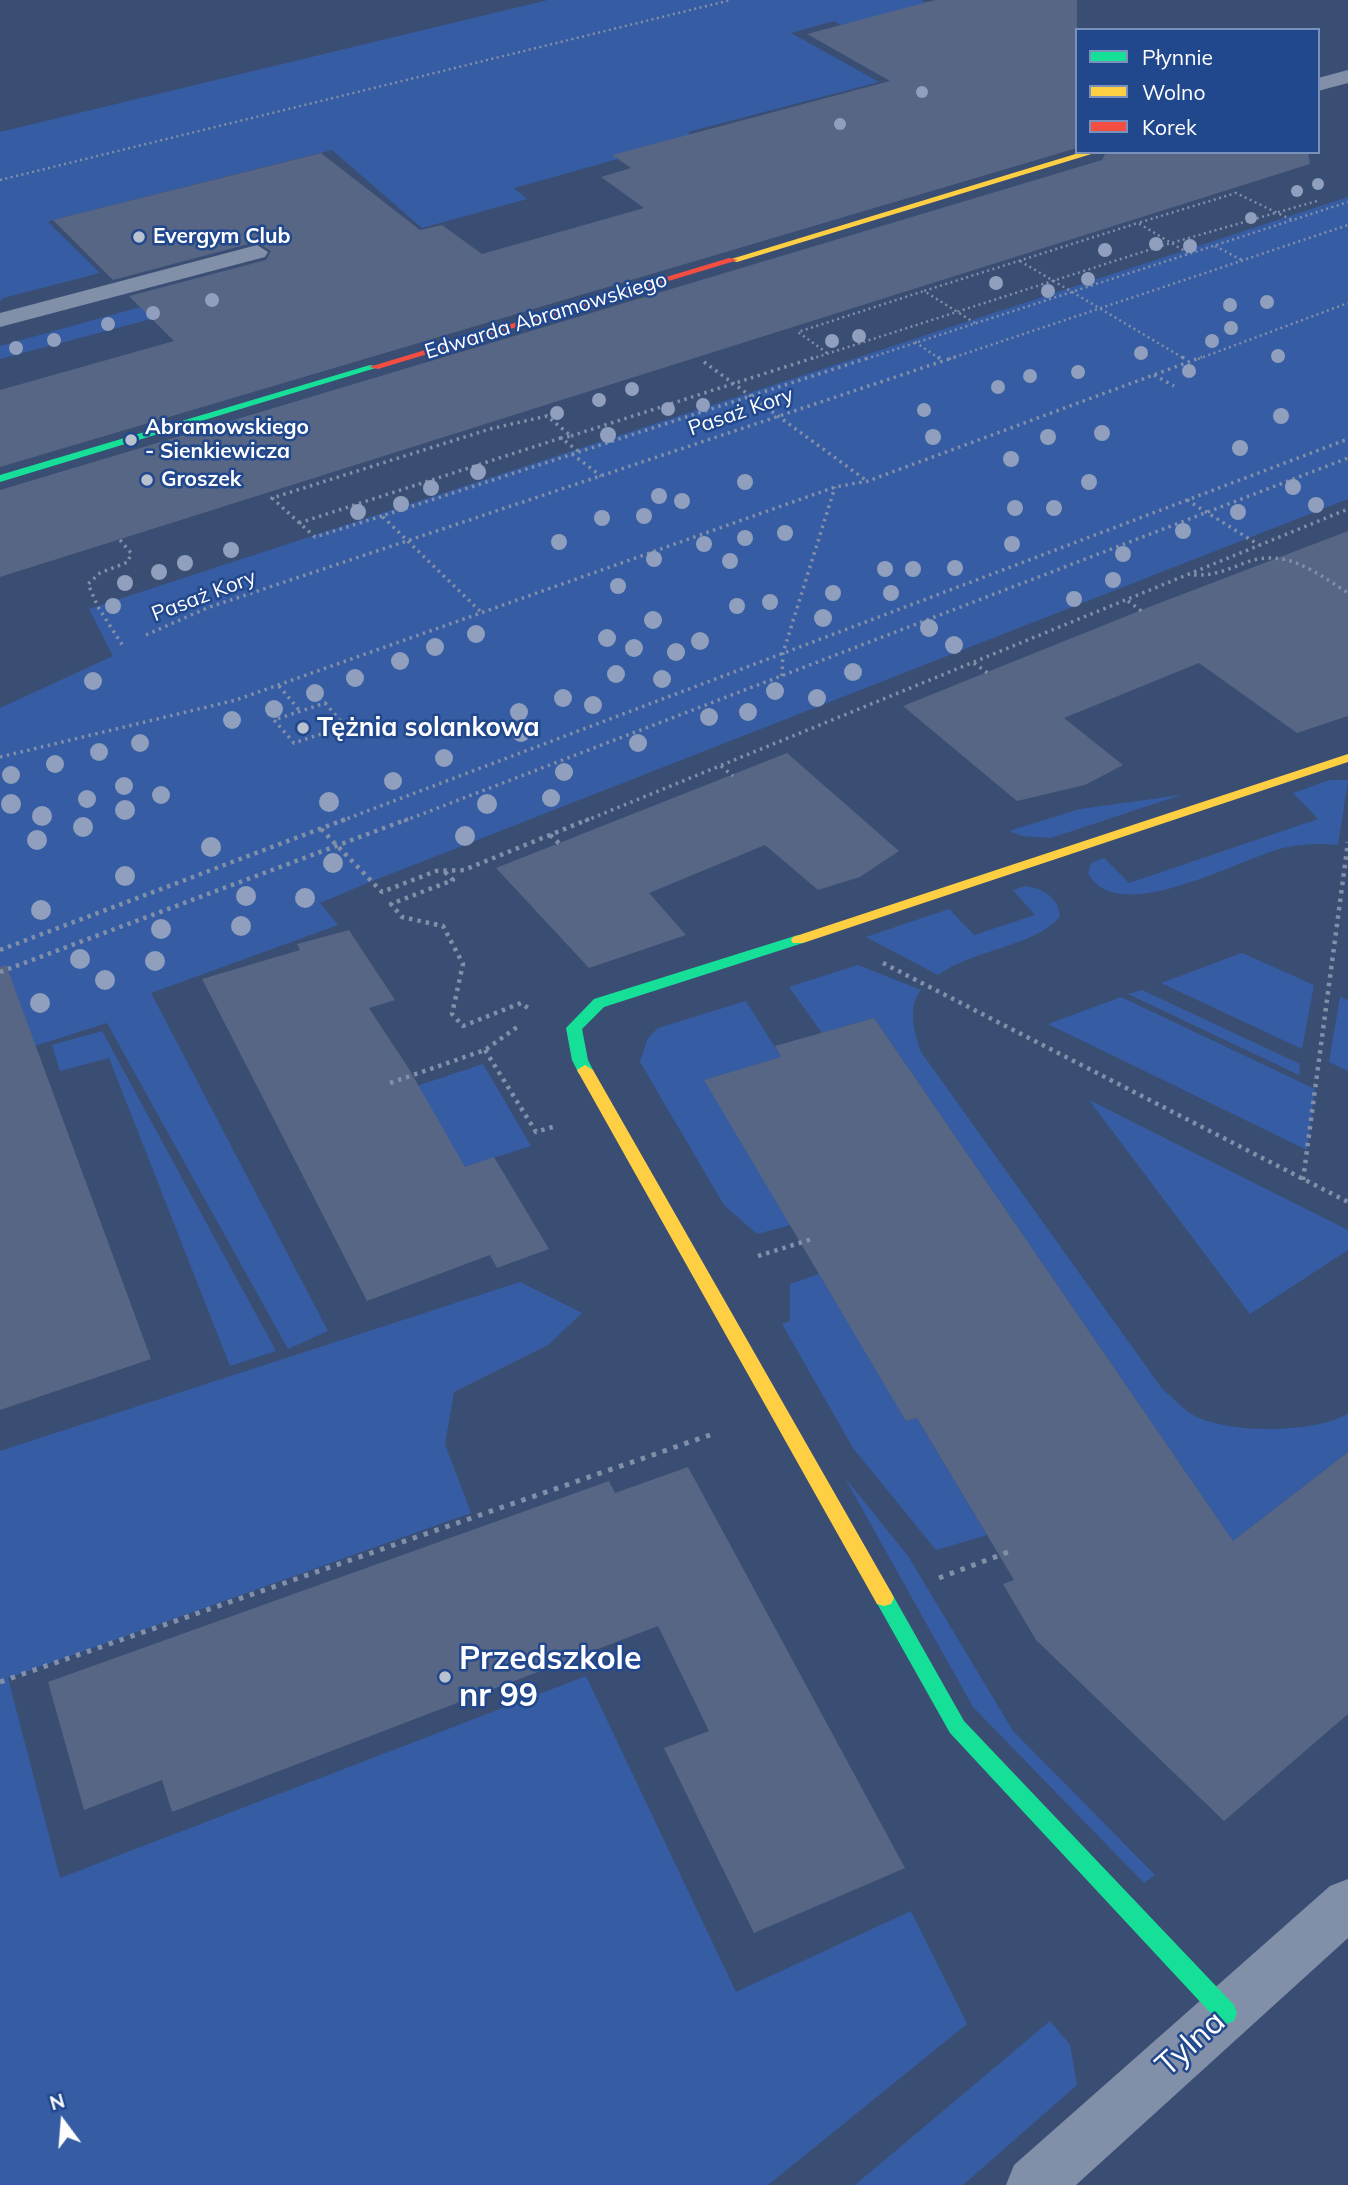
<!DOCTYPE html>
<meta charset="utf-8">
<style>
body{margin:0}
#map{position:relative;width:1348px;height:2185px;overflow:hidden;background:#3a4e74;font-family:Mulish,sans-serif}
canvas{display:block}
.legend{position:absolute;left:1075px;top:28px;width:245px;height:126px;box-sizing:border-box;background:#21478d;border:2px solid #7a91bb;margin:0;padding:9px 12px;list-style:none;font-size:21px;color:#fff}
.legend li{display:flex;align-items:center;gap:14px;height:35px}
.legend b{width:35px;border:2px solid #7a91bb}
.north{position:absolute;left:28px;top:2087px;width:70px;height:70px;-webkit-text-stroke:5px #21478d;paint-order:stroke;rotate:344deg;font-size:19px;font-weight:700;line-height:28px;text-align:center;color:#fff}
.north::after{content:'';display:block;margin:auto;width:24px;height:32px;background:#fff;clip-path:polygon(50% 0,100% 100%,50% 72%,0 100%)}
</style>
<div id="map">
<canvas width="1348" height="2185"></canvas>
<ul class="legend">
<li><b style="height:9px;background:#16e098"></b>Płynnie</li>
<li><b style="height:9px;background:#ffcf43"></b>Wolno</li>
<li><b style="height:9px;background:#f24e42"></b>Korek</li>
</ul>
<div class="north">N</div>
</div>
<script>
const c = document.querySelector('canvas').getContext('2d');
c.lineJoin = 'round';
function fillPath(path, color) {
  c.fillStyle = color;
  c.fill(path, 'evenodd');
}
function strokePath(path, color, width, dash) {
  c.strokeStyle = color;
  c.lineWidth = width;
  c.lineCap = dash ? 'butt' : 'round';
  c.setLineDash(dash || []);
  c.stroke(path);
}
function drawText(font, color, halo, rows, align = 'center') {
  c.font = font + ' Mulish,sans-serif';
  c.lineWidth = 5;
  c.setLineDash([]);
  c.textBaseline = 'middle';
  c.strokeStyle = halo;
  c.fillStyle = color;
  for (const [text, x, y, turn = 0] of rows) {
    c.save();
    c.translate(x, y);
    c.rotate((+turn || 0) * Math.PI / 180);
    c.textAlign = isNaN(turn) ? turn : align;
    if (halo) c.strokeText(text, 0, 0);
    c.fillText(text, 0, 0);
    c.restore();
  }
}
const green = new Path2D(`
 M548,0h373l156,82 -29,56 -214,-117 -43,12 88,49 -191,50 5,6 -179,50 13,11 -105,29 -90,-78 -279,70 -5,2 52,51 -97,25 -3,4v-170z
 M1348,197v302l-978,383 -50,21 18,22 -187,68 177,338 -40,18 -181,-326 -107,34v-349l113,-52 -24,-47z
 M270,271l-81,38 -189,50v-13z
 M1330,780h18l-10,65c-19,-2 -40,-1 -59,4 -43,12 -162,79 -191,24l3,-10 13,-5 25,25 189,-64 -25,-26z
 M1181,795l-130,43 -29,-2 -13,-5 71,-22z
 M1026,886c18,3 33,12 34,31 -29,31 -86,32 -122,58l-72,-38 83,-28 25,26 61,-20 -22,-25z
 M1242,953l72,32 -12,64 -141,-66z
 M858,965l63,25c-14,17 -7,42 0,62l242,338c11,8 22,22 34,27 36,17 117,16 151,-3v38l-115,89 -359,-523 -52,15 -33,-46z
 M1142,990l158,74 -1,11 -171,-81z
 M1121,997l194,92 -8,61 -259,-126z
 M1340,997l8,3v71l-19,-9z
 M746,1001l35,56 -76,23 86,145 -34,9 -33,-29 -84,-143 8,-24 10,-10z
 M102,1031l174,320 -46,15 -121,-308 -49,13 -8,-26z
 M483,1064l48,82 -66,21 -48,-81z
 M1089,1100l259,130v20l-98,64z
 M819,1274l88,147 10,-3 70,117 -51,15 -83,-102 -71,-124 8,-3v-37z
 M520,1282l62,31 -34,32 -94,47 -9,52 26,69 -463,165 52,200 526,-202 150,316 175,-81 56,113 -199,161h-768v-734z
 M845,1478l63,78 105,175 142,144 -11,8 -171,-176z
 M1050,2021l20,24 7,40 -114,100h-108z`);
const building = new Path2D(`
 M935,0h142v148l-1077,319v-77l174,-49 -45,-45 137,-36 5,-9 -15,-9 -143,38 -60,-60 268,-67 99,77 22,-5 40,29 162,-46 -43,-31 30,-9 -19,-13 278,-74 -83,-47z
 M1106,152h202l2,12 -1310,413v-87l1102,-330z
 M1348,531v185l-51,17 -98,-70 -135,55 59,47 -38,20 -68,16 -114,-95 246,-99z
 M787,753l112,98 -39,26 -42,13 -53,-45 -116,48 37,42 -97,33 -93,-100z
 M349,930l46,70 -26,8 40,61 56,98 29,-10 55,92 -52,19 -7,-13 -123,46 -165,-322 98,-29 -3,-6z
 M6,965l145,394 -151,51v-443z
 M874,1018l359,523 115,-89v262l-124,107 -188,-181 -33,-56 11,-4 -97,-162 -11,3 -202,-341 77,-23 -6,-11z
 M688,1467l217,401 -151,65 -90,-185 45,-17 -51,-105 -486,186 -10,-32 -78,30 -36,-128 561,-201 6,12z`);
const pathFar3 = new Path2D(`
 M0,180l731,-180
 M1215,246l27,14
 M1188,253l-50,-30 98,-30 56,27
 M1020,261l165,98
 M975,323l-51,-32 214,-68
 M915,342l25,17
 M827,353l-29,-21 126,-41
 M811,359l350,-113 156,-45
 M866,359l482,-157
 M949,359l399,-134
 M1198,359l150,-56`);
const pathFar2 = new Path2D(`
 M938,357l4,3
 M1182,357l5,3
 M704,362l163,119
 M1154,375l20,11
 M571,436l245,-79
 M572,454l29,22
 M1187,500l72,45
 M382,516l-67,21 -43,-39 218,-69 57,-13 24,20 -10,2 17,13
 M299,523l262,-85
 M120,540l11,13 -3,9 -28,11 -12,11 10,23 25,39
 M1194,575c20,1 35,-6 53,-13 39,-14 70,11 101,31
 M1128,601l16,12
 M480,611l-98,-95 489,-159
 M146,635l61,-27 748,-251
 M974,663l15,11
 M782,676l1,-23 52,-166
 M279,686l21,25
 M325,703l20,23 -51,17 -20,-23z
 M0,757l236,-57 599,-213 33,-6 334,-124
 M721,766l12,10
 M341,821l1007,-382
 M404,821l944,-363
 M585,821l763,-312`);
const pathFar1 = new Path2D(`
 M321,829l61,63 54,-21 28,-1 125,-51
 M550,835l11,10
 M445,872l8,8 -62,24 11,13 41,9 20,38 -11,50 11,12 58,-23 7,5
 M0,950l346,-131
 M883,963l465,239
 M0,972l408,-153
 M485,1050l51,82 20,-6
 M390,1083l95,-33 35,-25
 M1303,1180l45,-338
 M758,1256l54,-17`);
const path = new Path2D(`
 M939,1578l72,-27
 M0,1682l710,-247`);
const lane = new Path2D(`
 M257,245l11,7 -3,5 -265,70v-14z`);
const street = new Path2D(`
 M1348,70v13l-30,8v-13z
 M1348,1879v59l-272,247h-70l8,-20 316,-279z`);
const fast = new Path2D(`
 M370,365l9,2 -379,115v-7z
 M798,935l5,2 2,3 -2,3 -199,64 -22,22 6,31 5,10 -8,5 -6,-1 -7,-14 -6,-32 28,-29z
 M884,1590l7,2 73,129 270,284 3,8 -3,8 -8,3 -8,-3 -268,-288 -76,-135 3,-6z`);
const slow = new Path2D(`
 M1082,152h16l-361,110 -9,-2z
 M1348,754v8l-545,181h-10l-2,-3 2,-3z
 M585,1065l8,5 298,522 3,6 -3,6 -7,2 -7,-2 -300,-534z`);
const jam = new Path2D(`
 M729,258l9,2 -360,109 -9,-2z`);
const trees = [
 [922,92,6],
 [840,124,6],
 [1318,184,6],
 [1297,191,6],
 [1251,218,6],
 [1156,244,7],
 [1190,246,7],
 [1105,250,7],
 [1088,279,7],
 [996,283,7],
 [1048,291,7],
 [212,300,7],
 [1267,302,7],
 [1230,305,7],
 [153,313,7],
 [108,324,7],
 [1231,328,7],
 [859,336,7],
 [54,340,7],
 [832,341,7],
 [1212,341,7],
 [16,348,7],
 [1141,353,7],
 [1278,356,7],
 [1189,371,7],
 [1078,372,7],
 [1030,376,7],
 [998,387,7],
 [632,389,7],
 [599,400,7],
 [703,405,7],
 [668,409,7],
 [924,410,7],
 [557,413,7],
 [1281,416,8],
 [1102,433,8],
 [608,435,8],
 [933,437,8],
 [1048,437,8],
 [1240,448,8],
 [1011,459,8],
 [478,472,8],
 [745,482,8],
 [1089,482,8],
 [1293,487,8],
 [431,488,8],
 [659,496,8],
 [682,501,8],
 [401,504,8],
 [1316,505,8],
 [1015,508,8],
 [1054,508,8],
 [358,512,8],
 [1238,512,8],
 [644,516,8],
 [602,518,8],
 [1183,531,8],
 [785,533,8],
 [745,538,8],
 [559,542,8],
 [704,544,8],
 [1012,544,8],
 [231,550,8],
 [1123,554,8],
 [654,559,8],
 [730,561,8],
 [185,563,8],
 [955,568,8],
 [885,569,8],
 [913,569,8],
 [159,572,8],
 [1113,580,8],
 [125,583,8],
 [618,586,8],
 [833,593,8],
 [891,593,8],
 [1074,599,8],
 [770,602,8],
 [113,606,8],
 [737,606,8],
 [823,618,9],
 [653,620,9],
 [929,628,9],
 [476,634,9],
 [607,638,9],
 [700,641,9],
 [954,645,9],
 [435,647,9],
 [634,648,9],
 [676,652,9],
 [400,661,9],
 [853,672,9],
 [616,674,9],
 [355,678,9],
 [662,679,9],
 [93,681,9],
 [775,691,9],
 [315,693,9],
 [563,698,9],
 [817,698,9],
 [593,705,9],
 [274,709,9],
 [519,712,9],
 [748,712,9],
 [709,717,9],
 [232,720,9],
 [521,733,9],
 [140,743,9],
 [638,743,9],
 [99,752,9],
 [444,758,9],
 [55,764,9],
 [564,772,9],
 [11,775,9],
 [393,781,9],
 [124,786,9],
 [161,795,9],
 [551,798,9],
 [87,799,9],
 [329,802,10],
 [11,804,10],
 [487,804,10],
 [125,810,10],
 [42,816,10],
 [83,827,10],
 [465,836,10],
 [37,840,10],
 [211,847,10],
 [333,863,10],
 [125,876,10],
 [246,896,10],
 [305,898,10],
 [41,910,10],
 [241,926,10],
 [161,929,10],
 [80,959,10],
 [155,961,10],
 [105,980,10],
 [40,1003,10]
];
const markers = [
 [139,237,7,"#bac1ce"],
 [131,440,7,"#bac1ce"],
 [147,480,7,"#bac1ce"],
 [303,728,7,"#bac1ce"],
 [445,1677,7,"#bac1ce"]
];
const farPoinames = [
 ["Evergym Club",153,237],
 ["Abramowskiego",145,428],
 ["- Sienkiewicza",145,452],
 ["Groszek",161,480]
];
const farStreetnames = [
 ["Edwarda Abramowskiego",546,316,-17],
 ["Pasaż Kory",741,412,-19],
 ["Pasaż Kory",204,596,-21]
];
const poiNames = [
 ["Tężnia solankowa",317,728]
];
const nearPoinames = [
 ["Przedszkole",459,1659],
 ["nr 99",459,1696]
];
const nearStreetnames = [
 ["Tylna",1191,2044,-42]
];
fillPath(green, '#365da3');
fillPath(building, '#566684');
strokePath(pathFar3, '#818fa8', 2.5, [2, 3.5]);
strokePath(pathFar2, '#818fa8', 3.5, [2.5, 4.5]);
strokePath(pathFar1, '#818fa8', 4.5, [3.5, 5]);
strokePath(path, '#818fa8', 5, [4.5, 7]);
fillPath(lane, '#818fa8');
fillPath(street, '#818fa8');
fillPath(fast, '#16e098');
fillPath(slow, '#ffcf43');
fillPath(jam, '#f24e42');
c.fillStyle = '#8f9fbd';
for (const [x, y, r] of trees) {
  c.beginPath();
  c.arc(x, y, r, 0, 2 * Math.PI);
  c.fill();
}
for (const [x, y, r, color] of markers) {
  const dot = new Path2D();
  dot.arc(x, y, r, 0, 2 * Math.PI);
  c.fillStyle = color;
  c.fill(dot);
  strokePath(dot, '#21478d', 2.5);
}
drawText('bold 21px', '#fff', '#21478d', farPoinames, 'left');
drawText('21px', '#fff', '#21478d', farStreetnames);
drawText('bold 26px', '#fff', '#21478d', poiNames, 'left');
drawText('bold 32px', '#fff', '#21478d', nearPoinames, 'left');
drawText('32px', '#fff', '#21478d', nearStreetnames);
</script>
